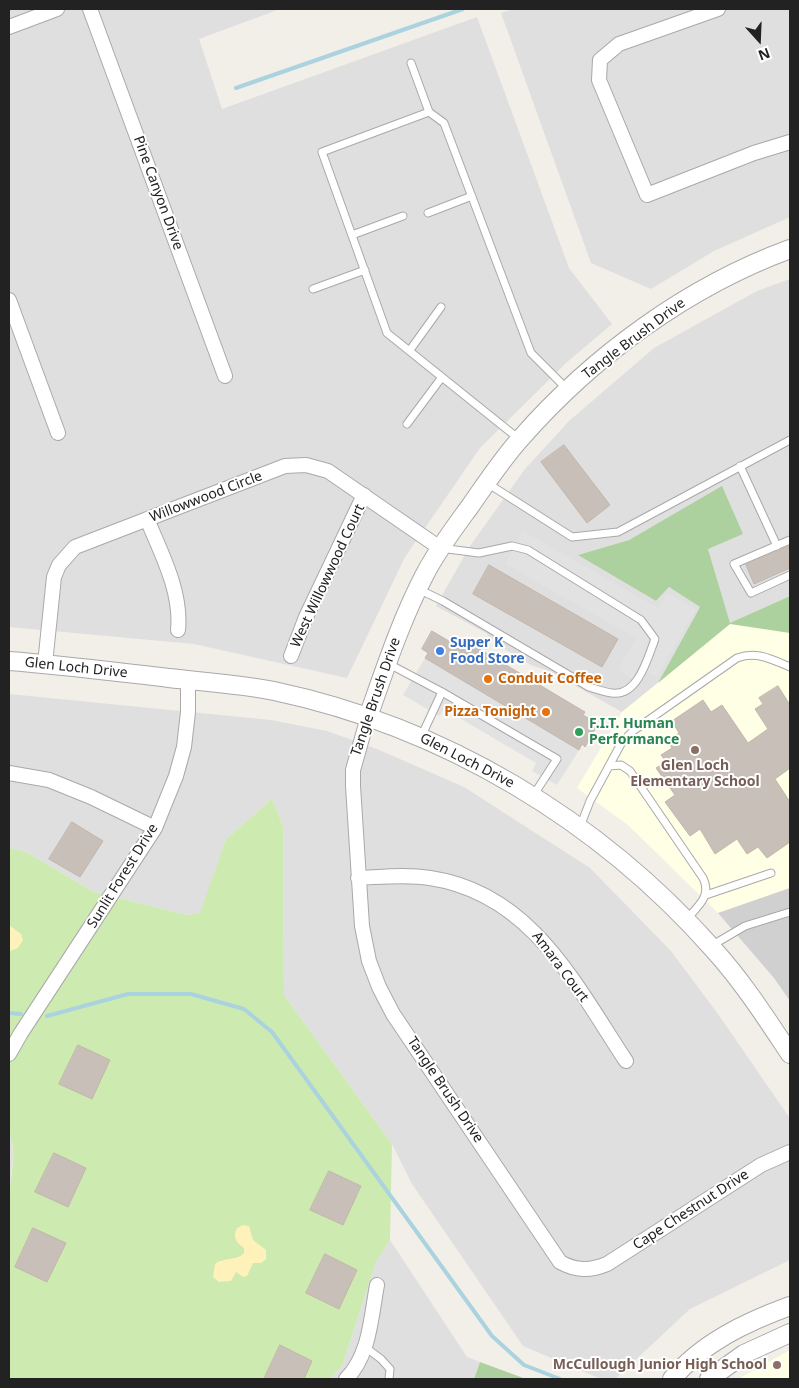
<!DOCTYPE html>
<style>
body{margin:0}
#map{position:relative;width:799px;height:1388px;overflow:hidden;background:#f2efe9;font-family:"Noto Sans",sans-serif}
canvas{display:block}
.frame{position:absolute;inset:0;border:10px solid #222;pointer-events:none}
.north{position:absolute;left:734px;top:15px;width:50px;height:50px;-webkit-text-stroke:4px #fff;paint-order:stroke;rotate:160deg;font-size:14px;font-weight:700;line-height:20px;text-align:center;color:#222}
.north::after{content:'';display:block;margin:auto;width:18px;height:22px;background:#222;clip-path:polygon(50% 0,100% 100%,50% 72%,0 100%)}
</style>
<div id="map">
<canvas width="799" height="1388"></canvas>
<div class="frame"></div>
<div class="north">N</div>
</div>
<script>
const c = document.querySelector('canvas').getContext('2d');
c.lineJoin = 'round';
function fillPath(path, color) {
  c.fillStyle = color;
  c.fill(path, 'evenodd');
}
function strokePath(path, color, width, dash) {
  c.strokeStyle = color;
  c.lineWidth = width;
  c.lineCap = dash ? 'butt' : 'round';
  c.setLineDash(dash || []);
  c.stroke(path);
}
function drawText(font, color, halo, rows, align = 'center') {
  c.font = font + ' "Noto Sans",sans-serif';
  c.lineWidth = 4;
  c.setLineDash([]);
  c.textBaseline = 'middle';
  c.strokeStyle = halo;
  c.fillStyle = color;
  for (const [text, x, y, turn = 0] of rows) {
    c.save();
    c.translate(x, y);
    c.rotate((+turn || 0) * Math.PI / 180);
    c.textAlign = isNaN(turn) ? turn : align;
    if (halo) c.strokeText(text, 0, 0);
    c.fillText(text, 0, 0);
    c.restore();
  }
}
const residential = new Path2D(`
 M9,9h271l-81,30 23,70 255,-92 92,251 43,56 -46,39 -86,85 -75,109 -58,121 -153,-34 -185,-17z
 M513,9h277v208l-76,34 -63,38 -60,-26 -90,-250z
 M790,279v317l-60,28 -22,-75 14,-62 -93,53 -50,15 77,46 13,-14 31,20 -42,76 -36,29 -71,-40 -20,-7 -33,-20 -12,-12 -50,-27 34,-60 55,-77 44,-48 85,-73 103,-57z
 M9,694l262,26 56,11 50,18 87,38 126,81 81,83 47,63 71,103 1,143 -100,49 -75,70h-14l-78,-33 -111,-162 -20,-40 -108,-149 -1,-169 -11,-27 -46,40 -25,74 -14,2 -93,-23 -68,-40 -17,-4z
 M9,1132l3,7 1,16 -4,44z
 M390,1240l77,117 13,5 -6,17h-145l13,-13 34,-104z`);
const education = new Path2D(`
 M790,596v292l-72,25 -90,-88 -51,-37 45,-76 108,-88z
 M790,1350v29h-52z`);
const religious = new Path2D(`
 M790,888v113l-16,-23 -56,-65z`);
const grass = new Path2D(`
 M272,799l11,27 1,169 108,149 -2,96 -14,22 -34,104 -13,13h-320c0,-59 -3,-120 0,-179 1,-23 9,-47 0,-68v-284l17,4 68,40 93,23 13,-2 26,-74z`);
const forest = new Path2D(`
 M722,486l21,48 -35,15 22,74 60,-27v37l-60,-9 -72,59 42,-76 -31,-20 -13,14 -78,-46 51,-15z
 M480,1362l46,17h-52z`);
const sand = new Path2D(`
 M9,925l12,9 2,6 -5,8 -8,3z
 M243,1225l6,1 4,14 13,10v9l-5,4h-8l-6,13 -4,1 -7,-5 -5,9 -12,1 -6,-5 2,-13c9,-7 22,-3 29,-11v-5c-7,-5 -12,-10 -7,-20z`);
const parking = new Path2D(`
 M523,531l135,77 9,-15 29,16 -39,68 -10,-5 -6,11 -23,-13 18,-32 -131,-74z
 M425,658l154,92 -22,35 -25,-14 4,-8 -92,-54 -5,7 -36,-21z`);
const stream = new Path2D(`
 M236,88l227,-79
 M9,1013l12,1
 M47,1016l81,-22h63l53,15 28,23 220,304 32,29 36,14`);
const building = new Path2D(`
 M564,445l46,60 -23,18 -46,-61z
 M790,546v22l-36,16 -8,-19z
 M489,565l129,74 -16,28 -129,-73z
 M432,631l27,16 5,-7 121,72 -2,3 15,9 -13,23 -3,-3 -3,6 -154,-92 3,-5 -6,-4z
 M778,686l12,19v63l-15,11 15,23v40l-23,16 -9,-11 -11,7 -10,-15 -22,15 -15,-25 -10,7 -25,-34 10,-7 -19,-27 10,-6 -5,-7 11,-7 -4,-7 11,-8 -7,-12 31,-21 8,12 11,-7 26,38 20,-14 -13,-20 8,-5 -4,-6z
 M72,822l31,19 -23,36 -31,-18z
 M78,1045l32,15 -18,39 -33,-15z
 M54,1153l32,15 -18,39 -33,-15z
 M329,1171l32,15 -18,39 -33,-15z
 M33,1228l33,15 -19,39 -32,-15z
 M325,1254l32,16 -18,39 -33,-16z
 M280,1345l32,16 -8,18h-40z`);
const service = new Path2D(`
 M411,63l18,49
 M428,213l44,-17
 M352,235l51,-19
 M313,289l52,-19
 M410,350l31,-43
 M407,424l35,-47
 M519,439l-132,-106 -65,-181 107,-40 15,11 87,230 36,36
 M740,466l37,80
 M487,483l85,54 46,-5 172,-92
 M790,540l-56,24 17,29 39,-18
 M418,589l25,12 146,86c7,2 15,5 23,6 26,4 36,-36 43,-54l-14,-19 -113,-70 -16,-4 -33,7 -39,-5
 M387,663l55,29
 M421,737l21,-45 115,67 -24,37
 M609,766l12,-1 9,6 73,107c9,18 -5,28 -17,42
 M580,827l10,-26 32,-59 11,-11 104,-73c20,-7 34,1 53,9
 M706,895l65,-22
 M711,946l34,-20 45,-14
 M365,1347l16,12 9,10 -1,10`);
const minor = new Path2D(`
 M90,9l135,367
 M718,9l-99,35 -19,16 -1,20 48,115 107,-42 36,-11
 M9,27l48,-18
 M9,300l49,133
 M147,519c14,34 35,73 31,111
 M291,656l15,-39 58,-122
 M45,664l9,-87 5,-12 16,-18 210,-81 21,-1 22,6 112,77
 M368,717l-15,53v16l9,140 7,35 10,26 14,27 167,248c16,9 30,9 47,2l154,-99 29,-13
 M9,773l40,7 42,17 64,31
 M358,878c24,-1 48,-4 72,0 101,15 145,106 196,183
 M9,1054l12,-21 134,-205 21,-52 8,-29 4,-35v-32
 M346,1379c24,-24 25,-62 31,-94`);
const tertiary = new Path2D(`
 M9,661c53,4 107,11 160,17 35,4 70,6 105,13 170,36 325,129 440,259 29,32 52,68 76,104
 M368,717c17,-48 33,-97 57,-143 13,-25 30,-47 46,-69 16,-23 31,-46 50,-67 72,-82 166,-151 269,-189
 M672,1379c30,-36 74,-57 118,-73
 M709,1379l35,-25 46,-21`);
const markers = [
 [440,651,5,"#3f7fe0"],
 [488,679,5,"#e8710a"],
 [546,712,5,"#e8710a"],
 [579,732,5,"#2e9e5b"],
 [695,750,5,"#8d6e63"],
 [777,1365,5,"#8d6e63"]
];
const streetNames = [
 ["Pine Canyon Drive",158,193,70],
 ["Tangle Brush Drive",634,339,-37],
 ["Willowwood Circle",206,497,-21],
 ["West Willowwood Court",328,576,-65],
 ["Glen Loch Drive",76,668,6],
 ["Tangle Brush Drive",376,697,-71],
 ["Glen Loch Drive",467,761,27],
 ["Sunlit Forest Drive",123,876,-58],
 ["Amara Court",560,967,53],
 ["Tangle Brush Drive",445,1090,56],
 ["Cape Chestnut Drive",691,1210,-33]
];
const shopNames = [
 ["Super K",450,643],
 ["Food Store",450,659]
];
const foodNames = [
 ["Conduit Coffee",498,679],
 ["Pizza Tonight",536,712,"right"]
];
const leisureNames = [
 ["F.I.T. Human",589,724],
 ["Performance",589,740]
];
const educationNames = [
 ["Glen Loch",695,766],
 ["Elementary School",695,782],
 ["McCullough Junior High School",767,1365,"right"]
];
fillPath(residential, '#e0dfdf');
fillPath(education, '#ffffe5');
fillPath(religious, '#d0d0d0');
fillPath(grass, '#cdebb0');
fillPath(forest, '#add19e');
fillPath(sand, '#fff1ba');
fillPath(parking, '#e2e2e2');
strokePath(stream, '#aad3df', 4);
fillPath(building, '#c7bfb8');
strokePath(building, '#c4b6ab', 1);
strokePath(service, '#a9a9a9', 9);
strokePath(minor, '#a9a9a9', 16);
strokePath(tertiary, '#a9a9a9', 20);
strokePath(service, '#fff', 7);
strokePath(minor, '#fff', 14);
strokePath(tertiary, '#fff', 18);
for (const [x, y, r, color] of markers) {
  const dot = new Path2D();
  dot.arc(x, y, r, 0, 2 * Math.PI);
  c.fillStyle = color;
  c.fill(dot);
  strokePath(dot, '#fff', 2);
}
drawText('14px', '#222', '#fff', streetNames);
drawText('bold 14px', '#366cbe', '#fff', shopNames, 'left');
drawText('bold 14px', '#c56008', '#fff', foodNames, 'left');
drawText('bold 14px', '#27864d', '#fff', leisureNames, 'left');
drawText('bold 14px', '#785e54', '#fff', educationNames);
</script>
